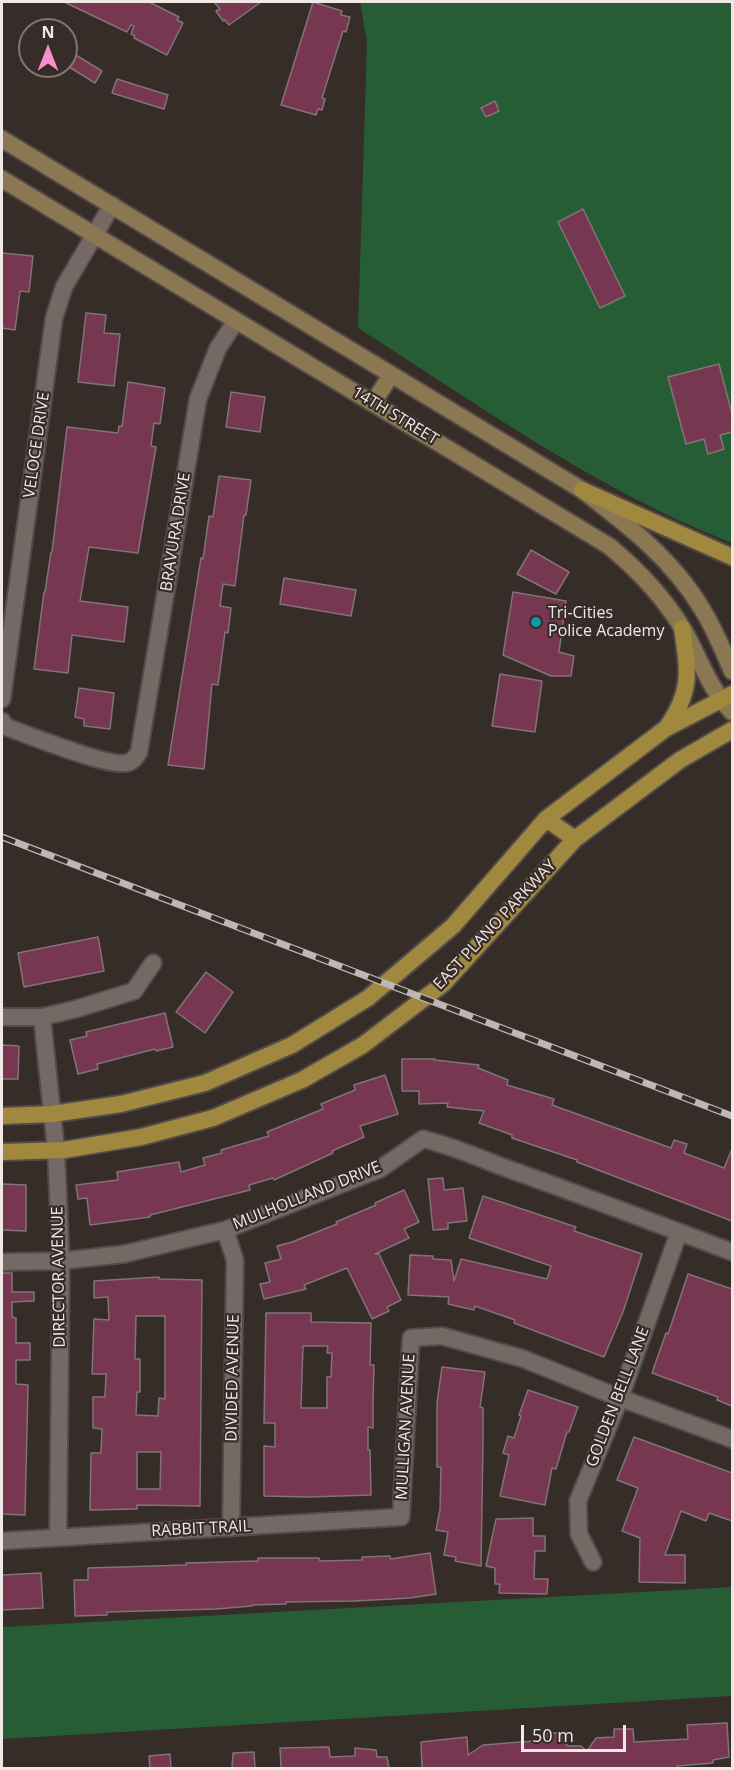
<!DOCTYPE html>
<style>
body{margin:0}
#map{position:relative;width:734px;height:1770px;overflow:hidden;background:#362c28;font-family:"Open Sans",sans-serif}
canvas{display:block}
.frame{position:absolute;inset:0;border:3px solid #efe8e5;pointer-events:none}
.north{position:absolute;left:18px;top:18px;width:60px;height:60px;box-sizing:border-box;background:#362c28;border:2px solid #807774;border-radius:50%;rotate:0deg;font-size:16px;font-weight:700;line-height:24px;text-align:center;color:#efe8e5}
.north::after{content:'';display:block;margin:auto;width:21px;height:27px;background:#f890cb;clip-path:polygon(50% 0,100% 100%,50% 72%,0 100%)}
.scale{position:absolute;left:521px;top:1725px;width:105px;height:27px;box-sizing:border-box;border:3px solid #efe8e5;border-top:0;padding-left:8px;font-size:18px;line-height:21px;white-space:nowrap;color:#efe8e5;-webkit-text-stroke:4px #362c28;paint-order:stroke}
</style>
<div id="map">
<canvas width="734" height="1770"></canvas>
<div class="frame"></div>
<div class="north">N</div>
<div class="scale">50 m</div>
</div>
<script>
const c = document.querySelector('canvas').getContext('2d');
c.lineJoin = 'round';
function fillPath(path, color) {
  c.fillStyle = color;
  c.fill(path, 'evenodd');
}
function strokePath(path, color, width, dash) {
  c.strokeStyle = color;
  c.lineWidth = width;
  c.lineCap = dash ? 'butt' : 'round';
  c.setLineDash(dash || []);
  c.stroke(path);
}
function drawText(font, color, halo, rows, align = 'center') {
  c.font = font + ' "Open Sans",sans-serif';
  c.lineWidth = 4.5;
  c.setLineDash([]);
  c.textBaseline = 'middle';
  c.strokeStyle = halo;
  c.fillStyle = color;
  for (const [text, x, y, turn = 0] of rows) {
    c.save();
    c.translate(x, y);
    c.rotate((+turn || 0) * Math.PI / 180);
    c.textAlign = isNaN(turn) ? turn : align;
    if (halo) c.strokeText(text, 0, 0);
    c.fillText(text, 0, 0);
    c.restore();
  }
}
const green = new Path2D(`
 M360,2h372v541c-134,-52 -253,-138 -374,-215l9,-286z
 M732,1587v109l-730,43v-112z`);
const building = new Path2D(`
 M64,2h85l30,15 -2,3 6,3 -16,32 -33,-17 1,-2 -4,-2 3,-8 -3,-1 -4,7z
 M214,2h47l-32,23 -4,-5 -2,1 -7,-10 4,-2z
 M313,2l29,9 -1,4 9,2 -4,15 -3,-1 -21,67 3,1 -3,11 -4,-1 -2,6 -35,-10z
 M66,49l36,22 -7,12 -29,-18z
 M117,79l51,16 -4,14 -52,-16z
 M495,101l4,10 -13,6 -5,-9z
 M583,209l42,87 -25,12 -42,-86z
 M2,253l31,3 -4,36 -9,-1 -5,39 -13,-2z
 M86,313l20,2 -2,18 16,1 -6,52 -36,-4z
 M719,364l13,50v18l-12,3 4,14 -16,5 -4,-15 -18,5 -18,-67z
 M128,382l37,6 -5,36 -6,-1 -3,23 5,1 -18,106 -49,-6 -9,54 48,6 -4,35 -52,-7 -4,38 -34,-4 10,-77h1l6,-40h1l15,-125 51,6 1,-7h3z
 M231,392l34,5 -5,35 -34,-5z
 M219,476l32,4 -5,35h-2l-9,71 -12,-2 -3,22 11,2 -3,25 -3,-1 -7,53 -6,-1 -8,85 -36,-4 33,-207 2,1 6,-43 4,1z
 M531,550l38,22 -13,22 -39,-20z
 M284,578l72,12 -5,26 -71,-12z
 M513,592l53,9 -7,51 15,4 -3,20h-20l-48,-21z
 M500,674l42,7 -7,51 -43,-6z
 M79,688l35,5 -4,36 -26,-3v-7l-9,-2z
 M98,937l6,34 -80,16 -6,-34z
 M206,972l27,20 -28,41 -29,-21z
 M165,1013l8,34 -17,4 -1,-2 -58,15 1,5 -20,5 -8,-34 17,-4 -1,-4z
 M2,1045l17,1 -1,33h-16z
 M402,1059h33v1l44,5 -1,3 30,12 -1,5 47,14 -2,6 119,43 3,-8 13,4 -3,9 40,15 8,-19v72l-155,-59v-2l-65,-22v-3l-33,-12 5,-12 -37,-4 1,-4 -29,1v-13h-17z
 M385,1075l13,39 -38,12 4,11 -32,14 1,2 -59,27 -1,-2 -24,7 1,5 -100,25v2l-60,8 -3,-27 -9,1 -2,-14 42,-5 -1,-8 62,-10 2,10 24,-7 -2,-7 19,-5 -1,-3 48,-14 -2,-4 56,-23 -2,-5 34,-14 -1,-5z
 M443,1178l1,12 19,-2 4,33 -19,2v6l-15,1 -5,-51z
 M2,1184l24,1v46l-24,-1z
 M404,1190l15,32 -15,7 5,9 -34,16h4l22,46 -14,7 2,4 -17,8 -25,-51 -43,17 2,4 -42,10 -4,-15 10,-2 -5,-19 16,-4 -4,-13 15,-4 45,-18 -1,-2 40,-17 -1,-2z
 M483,1196l93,31 -2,4 68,23 -19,58 -19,45 -90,-34 1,-3 -40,-14 -1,4 -26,-6 1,-7 -41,-2 2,-40 23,1v3l18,1 3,21 7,-22 86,20 4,-13 -82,-28z
 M2,1273h10v19h22v9l-22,1v15l4,1v25h14v17h-14v24l12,1 -3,130 -23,-1z
 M688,1274l44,15v117l-15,-6 1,-3 -66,-24 14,-40 2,1z
 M159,1277v2l43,1 -2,226 -63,-1v4l-47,1 1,-57h10l1,-24 -9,-1v-31h12l1,-23h-14l2,-55 15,1 -1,-23 -14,1v-17zM136,1316h29v83l-6,-1 -1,18 -22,-1 1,-23h3v-33h-5zM137,1452h24l-1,37h-23z
 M266,1313h45v9l60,1 -1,42h4l-1,36v27l-5,-1v23h2l1,45 -62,2 -45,-1v-50l11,1v-24h-11zM303,1346h25l-1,7h5l-1,24h-4v31h-26z
 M442,1367l43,5 -5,35 3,1v33l-2,125 -26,-5 1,-4 -12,-2 4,-23 -12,-2 4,-20 1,-43h-4v-64z
 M528,1390l50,17 -9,25h-2l-11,37 -4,-1 -7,37 -45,-9 9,-41 -6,-2 5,-17 6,2 7,-22 -2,-1z
 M634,1437l98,36v48l-23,-8 -3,8 -25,-10 -16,44h20v28l-46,-1 1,-44 -18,-7 16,-43 -21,-8z
 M533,1518v18h12v15h-10l-1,28h14l-1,15 -48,-1 1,-9h-5v-16l-9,-2 10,-47z
 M430,1553l6,41 -26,4 -55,3 -69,1v2l-34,1v1l-36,3 -109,3v3l-32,1 -1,-36h14v-12l98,-3v-2l72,-2v-3h61l1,3 42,-1v-3l28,-1v3z
 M41,1573l2,35 -41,2v-35z
 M727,1723l2,34 -16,3v3l-36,3v2h-255l-1,-26 46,-5 1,18 15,-10 63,-5v-7h20l1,13h14l6,5 9,-13 18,-1v-8h19l1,13 54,-3 -1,-14z
 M329,1747l1,10 25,-1v-8l21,2 1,7h10l2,11h-108l-1,-20z
 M254,1752l1,16h-23l1,-15z
 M170,1754l1,14h-21l-1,-12z`);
const minor = new Path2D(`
 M2,699l52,-381 10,-31 48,-82
 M2,721l4,6c23,8 101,40 120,36 7,-1 10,-6 13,-11l59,-353 20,-51 18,-27
 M2,1017h40l34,-8 58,-18 19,-28
 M42,1017l14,133 5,111 -3,276
 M225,1230l10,30 -4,268
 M2,1262l59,-1 63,-7 101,-24 155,-61 43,-30c31,7 60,21 91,32 73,26 146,54 218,81
 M2,1541l399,-24 10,-179 31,-2 82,23 96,39 112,41
 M593,1562l-14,-28 -1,-33 42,-103 59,-166`);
const secondary = new Path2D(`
 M2,139l580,351c45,34 91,70 120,119 12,19 21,41 30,62
 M2,179l607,367c29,24 54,50 74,83 16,27 26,60 49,83
 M373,403l18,-28`);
const primary = new Path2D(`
 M582,490l150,67
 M667,727c26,-37 21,-57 15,-99
 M546,819l29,20
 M2,1116l50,-2 69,-10 84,-21 87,-38 76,-47 85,-72 93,-107 119,-90 67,-35
 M2,1152l62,-2 77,-13 72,-19 89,-38 61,-35 80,-61 132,-145 105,-79 52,-30`);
const rail = new Path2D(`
 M2,837l730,279`);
const markers = [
 [536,622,6,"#0f9aa8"]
];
const streetNames = [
 ["14TH STREET",395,416,31],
 ["VELOCE DRIVE",37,445,-82],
 ["BRAVURA DRIVE",176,532,-81],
 ["EAST PLANO PARKWAY",495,925,-47],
 ["MULHOLLAND DRIVE",307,1196,-22],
 ["DIRECTOR AVENUE",59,1277,-91],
 ["DIVIDED AVENUE",233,1378,-89],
 ["GOLDEN BELL LANE",618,1397,-69],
 ["MULLIGAN AVENUE",406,1427,-87],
 ["RABBIT TRAIL",201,1529,-3]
];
const poiNames = [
 ["Tri-Cities",548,613],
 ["Police Academy",548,631]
];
fillPath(green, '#275d35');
fillPath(building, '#773751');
strokePath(building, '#807478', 1.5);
strokePath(minor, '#544b48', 20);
strokePath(secondary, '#544b48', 20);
strokePath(primary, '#544b48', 20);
strokePath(minor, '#756965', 16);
strokePath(secondary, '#8b7852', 16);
strokePath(primary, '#a1883f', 16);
strokePath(rail, '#bfb7b4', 7);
strokePath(rail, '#362c28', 4.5, [14]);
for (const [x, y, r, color] of markers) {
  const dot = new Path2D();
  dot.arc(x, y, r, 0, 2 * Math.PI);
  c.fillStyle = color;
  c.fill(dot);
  strokePath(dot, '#362c28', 2);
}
drawText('16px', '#efe8e5', '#362c28', streetNames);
drawText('16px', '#efe8e5', '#362c28', poiNames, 'left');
</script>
